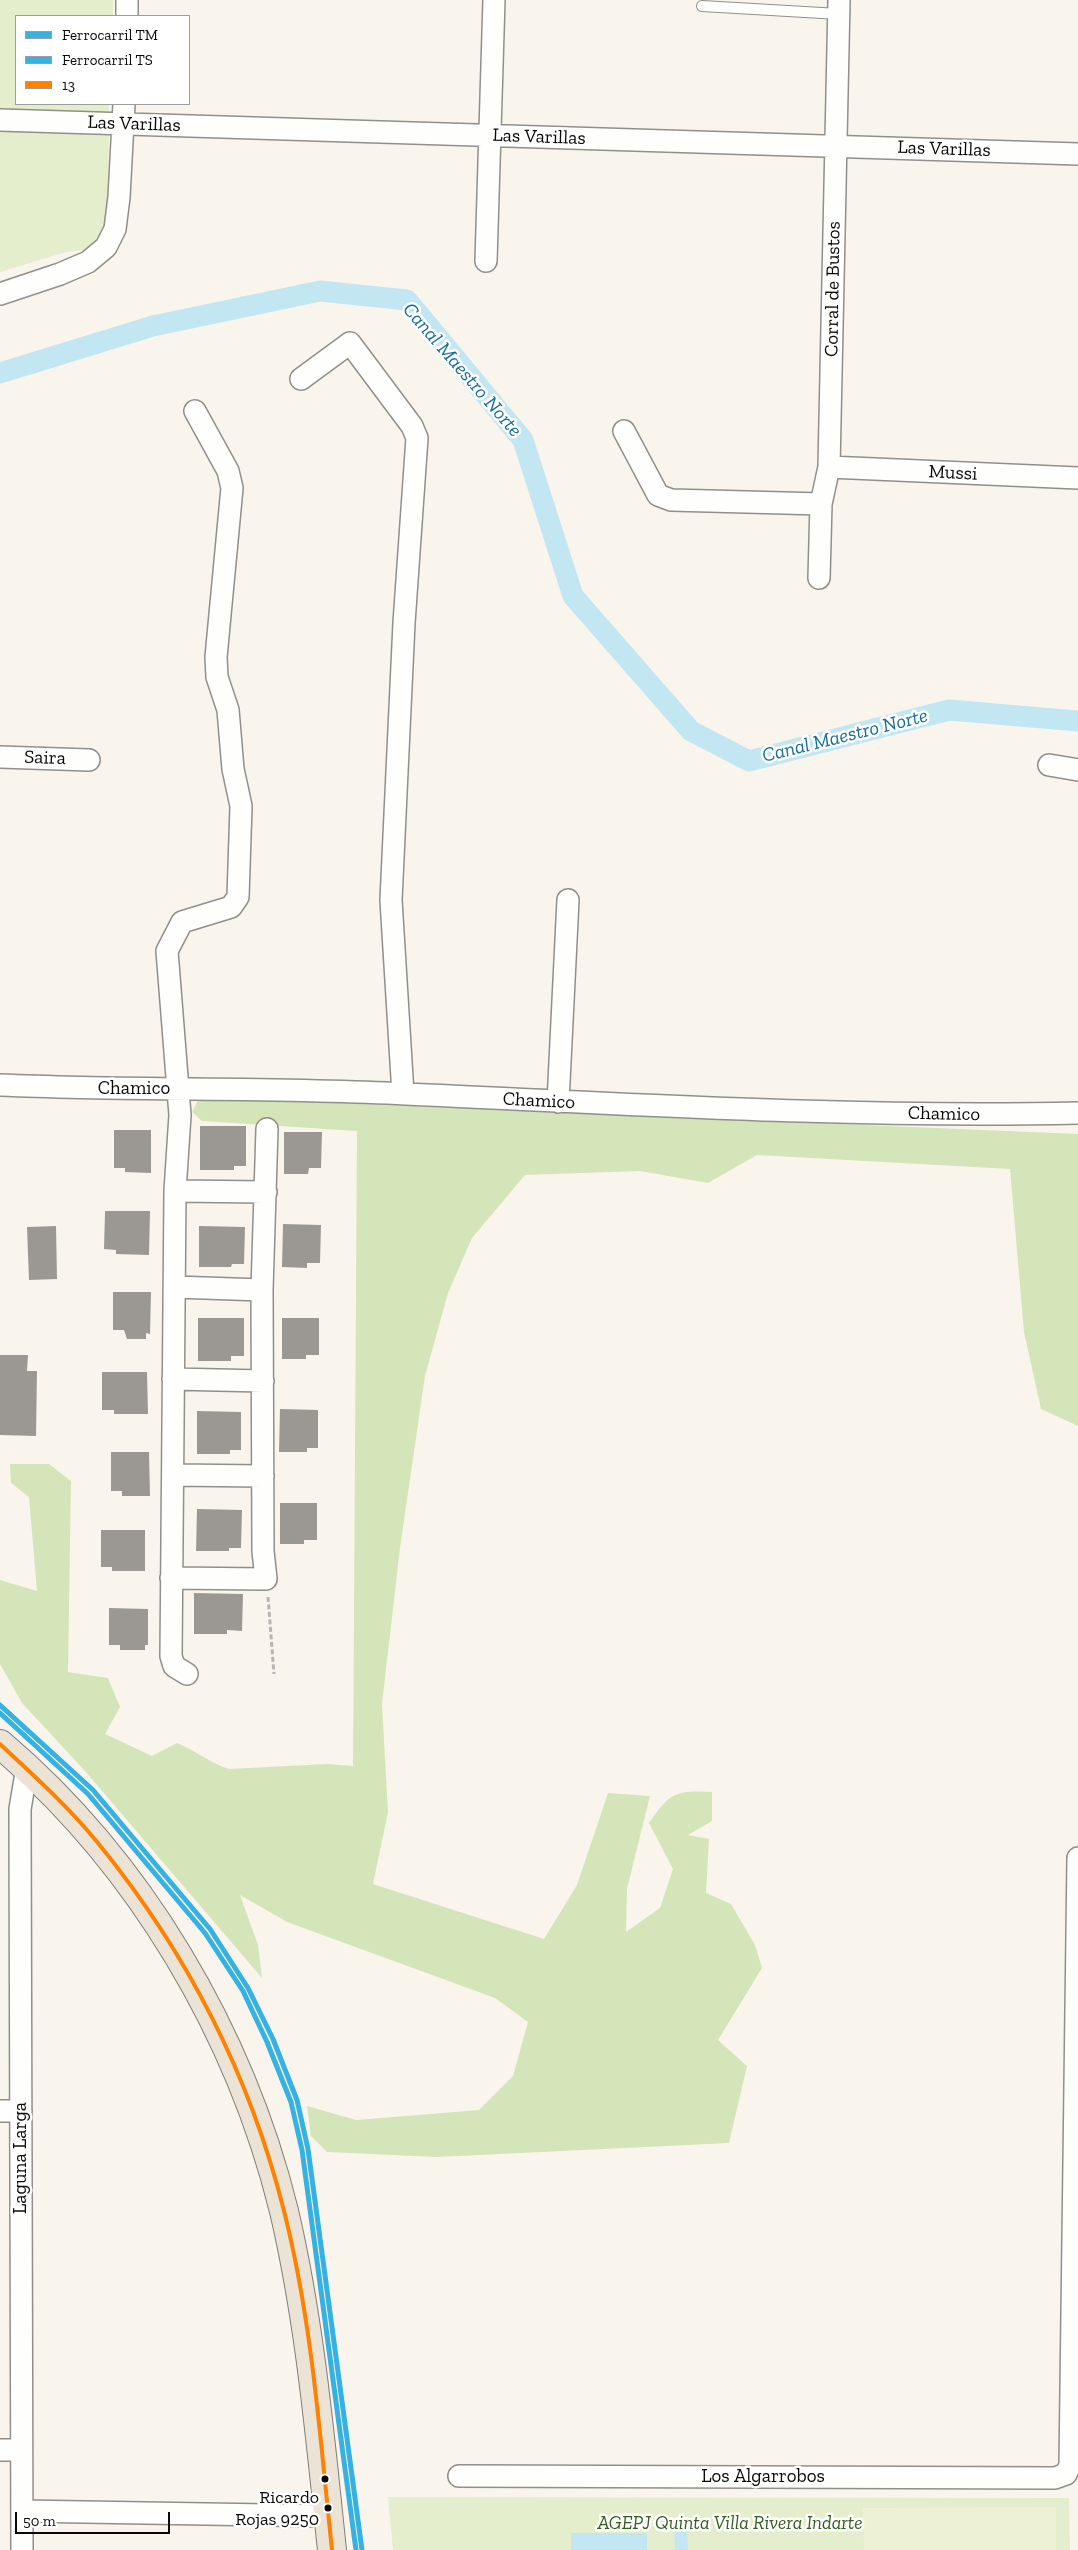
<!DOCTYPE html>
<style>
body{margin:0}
#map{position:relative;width:1078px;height:2550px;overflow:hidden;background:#f9f5ec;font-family:"Zilla Slab",serif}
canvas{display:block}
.legend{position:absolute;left:15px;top:15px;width:175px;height:90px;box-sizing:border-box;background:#fff;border:1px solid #9d9d9d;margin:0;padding:6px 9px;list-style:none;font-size:15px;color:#090909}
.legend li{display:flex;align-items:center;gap:10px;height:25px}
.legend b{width:25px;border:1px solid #9d9d9d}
.scale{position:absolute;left:15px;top:2512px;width:155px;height:22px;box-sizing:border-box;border:2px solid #090909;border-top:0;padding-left:6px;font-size:15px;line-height:18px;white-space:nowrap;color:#090909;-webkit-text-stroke:4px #fff;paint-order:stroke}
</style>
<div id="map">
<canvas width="1078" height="2550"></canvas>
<ul class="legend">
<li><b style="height:6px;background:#35b2e2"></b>Ferrocarril TM</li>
<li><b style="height:6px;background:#35b2e2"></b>Ferrocarril TS</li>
<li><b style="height:6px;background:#ff8100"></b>13</li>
</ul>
<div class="scale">50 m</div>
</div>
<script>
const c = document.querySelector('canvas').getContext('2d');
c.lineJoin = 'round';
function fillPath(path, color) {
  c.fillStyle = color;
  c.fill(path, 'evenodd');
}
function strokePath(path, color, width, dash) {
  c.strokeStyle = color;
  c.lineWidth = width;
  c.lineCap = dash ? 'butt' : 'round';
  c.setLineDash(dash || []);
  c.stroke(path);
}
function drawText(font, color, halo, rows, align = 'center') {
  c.font = font + ' "Zilla Slab",serif';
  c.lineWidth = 5;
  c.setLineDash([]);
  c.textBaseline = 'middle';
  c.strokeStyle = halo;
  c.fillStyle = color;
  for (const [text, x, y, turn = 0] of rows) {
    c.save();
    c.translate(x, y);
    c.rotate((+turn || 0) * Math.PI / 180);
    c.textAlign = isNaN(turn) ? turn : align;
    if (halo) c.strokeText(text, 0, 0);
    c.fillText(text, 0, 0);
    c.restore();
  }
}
const green = new Path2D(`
 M0,0h113v16h-97v88h93v15l-109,-4z
 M0,129l109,4 -3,114 -40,5 -66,20z
 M388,2497l681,1 1,52h-677z`);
const forest = new Path2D(`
 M200,1097l878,37v292l-37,-17 -17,-77 -14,-163 -253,-14 -49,28 -68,-12 -115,4 -53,63 -24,55 -23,83 -25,172 -18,156 6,108 -15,72 171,55 33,-54 31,-92 42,3 -23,93 -1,43 34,-24 13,-39 -24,-46c21,-30 26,-33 63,-31v29l-24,14 21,4 -3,54 25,11 24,41 7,23 -44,72 29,26 -18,77 -292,14 -110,-5 -16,-16 -4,-30 49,14 123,-10 34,-34 15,-54 -33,-24 -208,-76 -47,-27 18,50 4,33 -177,-207 -63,-68 -22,-39v-84l37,11 -8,-94 -18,-14 -1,-19h39l22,17 -3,191 40,6 12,29 -15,27 47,22 25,-13c18,7 33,20 52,26l98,-5 26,2 4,-635 -155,-10 -10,-9z`);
const pitch = new Path2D(`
 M1056,2507v43h-192l-1,-42z`);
const water = new Path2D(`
 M674,2527h13l1,23h-13z
 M571,2533h76v17h-76z`);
const canal = new Path2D(`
 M0,373l153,-47 167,-35 87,9 116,140 50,156 118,135 58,30 200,-51 129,11`);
const building = new Path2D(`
 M200,1126h46v40h-12v4h-34z
 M114,1130h37v43l-26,-1v-4h-11z
 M284,1132h38l-1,36h-12l-1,6h-24z
 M105,1211h45l-1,44 -33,-1v-4l-12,-1z
 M283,1224l38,1 -1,38h-13v5l-25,-1z
 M56,1226l1,53 -28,1 -2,-53z
 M199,1226l46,1 -1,37h-12l-1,3h-32z
 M113,1292h38l-1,42 -4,-1v6h-19l-3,-9h-11z
 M198,1318h46v38h-13v5h-33z
 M282,1318h37v37h-13v4h-24z
 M0,1355h28l-1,16h10l-1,65 -36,-1z
 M102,1372h45l1,42h-34v-4h-12z
 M280,1409l38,1v38h-11v4h-28z
 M197,1411l44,1v38h-11v4h-33z
 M111,1452h38l1,44h-28v-5h-11z
 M280,1503h37v37h-13v4h-24z
 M197,1509l45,1 -1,38h-12v3h-33z
 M101,1530h44v41h-33v-4h-11z
 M194,1593l49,1 -1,37 -15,-1v4h-33z
 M109,1608l39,1v36h-3v5h-25v-5h-11z`);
const path = new Path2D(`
 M268,1597l6,77`);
const service = new Path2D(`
 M702,6l137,8`);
const minor = new Path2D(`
 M127,16v-16
 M0,120l1078,34
 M486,261l8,-261
 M0,294l60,-20 28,-12 18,-15 9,-18 4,-32 5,-93
 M301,379l49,-36 62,83 5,12 -13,185 -13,277 12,194
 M624,431l34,64 13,5 150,4
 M829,467l249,11
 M819,578l2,-74 8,-37 10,-467
 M0,757l89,3
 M1049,765l29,5
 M0,1085c135,6 271,2 406,9 224,10 448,24 672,19
 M558,1102l10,-202
 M175,1191l91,1
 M175,1287l87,3
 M173,1379l90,2
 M173,1475l90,1
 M171,1578l95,1 -3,-28 -1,-261 5,-161
 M187,1674l-13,-8 -3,-10 4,-465 5,-76 -13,-164 15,-29 49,-15 7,-10 3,-91 -8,-37 -5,-59 -11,-33 -1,-20 16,-169 -4,-17 -33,-60
 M0,2111h21
 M0,2450h21
 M1066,2474l4,-9 8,-607
 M459,2476l596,2 11,-4
 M22,2511l307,5
 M22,2550l-2,-741 7,-42`);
const primary = new Path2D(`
 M0,1744c140,119 240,289 284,467 26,111 36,226 48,339`);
const bus1 = new Path2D(`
 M0,1744c34,32 69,63 98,99 88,108 152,233 186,368 28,110 36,226 48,339`);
const rail1 = new Path2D(`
 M0,1705l93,85 117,139 38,59 25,51 24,61 11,49 54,401`);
const rail2 = new Path2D(`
 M0,1713l88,81 117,139 38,58 24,51 24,60 11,48 54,400`);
const markers = [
 [325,2479,4.5,"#090909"],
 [328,2508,4.5,"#090909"]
];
const busNames = [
 ["Ricardo",319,2498],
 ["Rojas 9250",319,2520]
];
const streetNames = [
 ["Las Varillas",134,124,2],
 ["Las Varillas",539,137,2],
 ["Las Varillas",944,149,2],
 ["Corral de Bustos",833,289,-89],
 ["Mussi",953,473,3],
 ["Saira",45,758,2],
 ["Chamico",134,1089],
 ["Chamico",539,1101,3],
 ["Chamico",944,1114,1],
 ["Laguna Larga",21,2158,-90],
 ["Los Algarrobos",763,2477]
];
const parkNames = [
 ["AGEPJ Quinta Villa Rivera Indarte",730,2524]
];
const waterNames = [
 ["Canal Maestro Norte",462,370,49],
 ["Canal Maestro Norte",845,736,-14]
];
fillPath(green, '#e4edcc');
fillPath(forest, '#d5e5ba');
fillPath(pitch, '#edf2d5');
fillPath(water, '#c3e7f2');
strokePath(canal, '#c3e7f2', 21);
fillPath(building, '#9b9893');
strokePath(service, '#918f8b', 12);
strokePath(minor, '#918f8b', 24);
strokePath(primary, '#7e7d78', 30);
strokePath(path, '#b6b5b4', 3, [5, 2.5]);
strokePath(service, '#fefefc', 10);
strokePath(minor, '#fefefc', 21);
strokePath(primary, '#ebe3d6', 28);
strokePath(bus1, '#ff8100', 4);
strokePath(rail1, '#35b2e2', 5);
strokePath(rail2, '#35b2e2', 5);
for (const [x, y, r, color] of markers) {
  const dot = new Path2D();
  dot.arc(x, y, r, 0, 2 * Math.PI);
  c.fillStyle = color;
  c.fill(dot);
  strokePath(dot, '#fff', 2);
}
drawText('18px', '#090909', '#fff', busNames, 'right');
drawText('19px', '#090909', '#fff', streetNames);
drawText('italic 19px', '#315f1c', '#fff', parkNames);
drawText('italic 20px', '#166d98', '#fff', waterNames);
</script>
